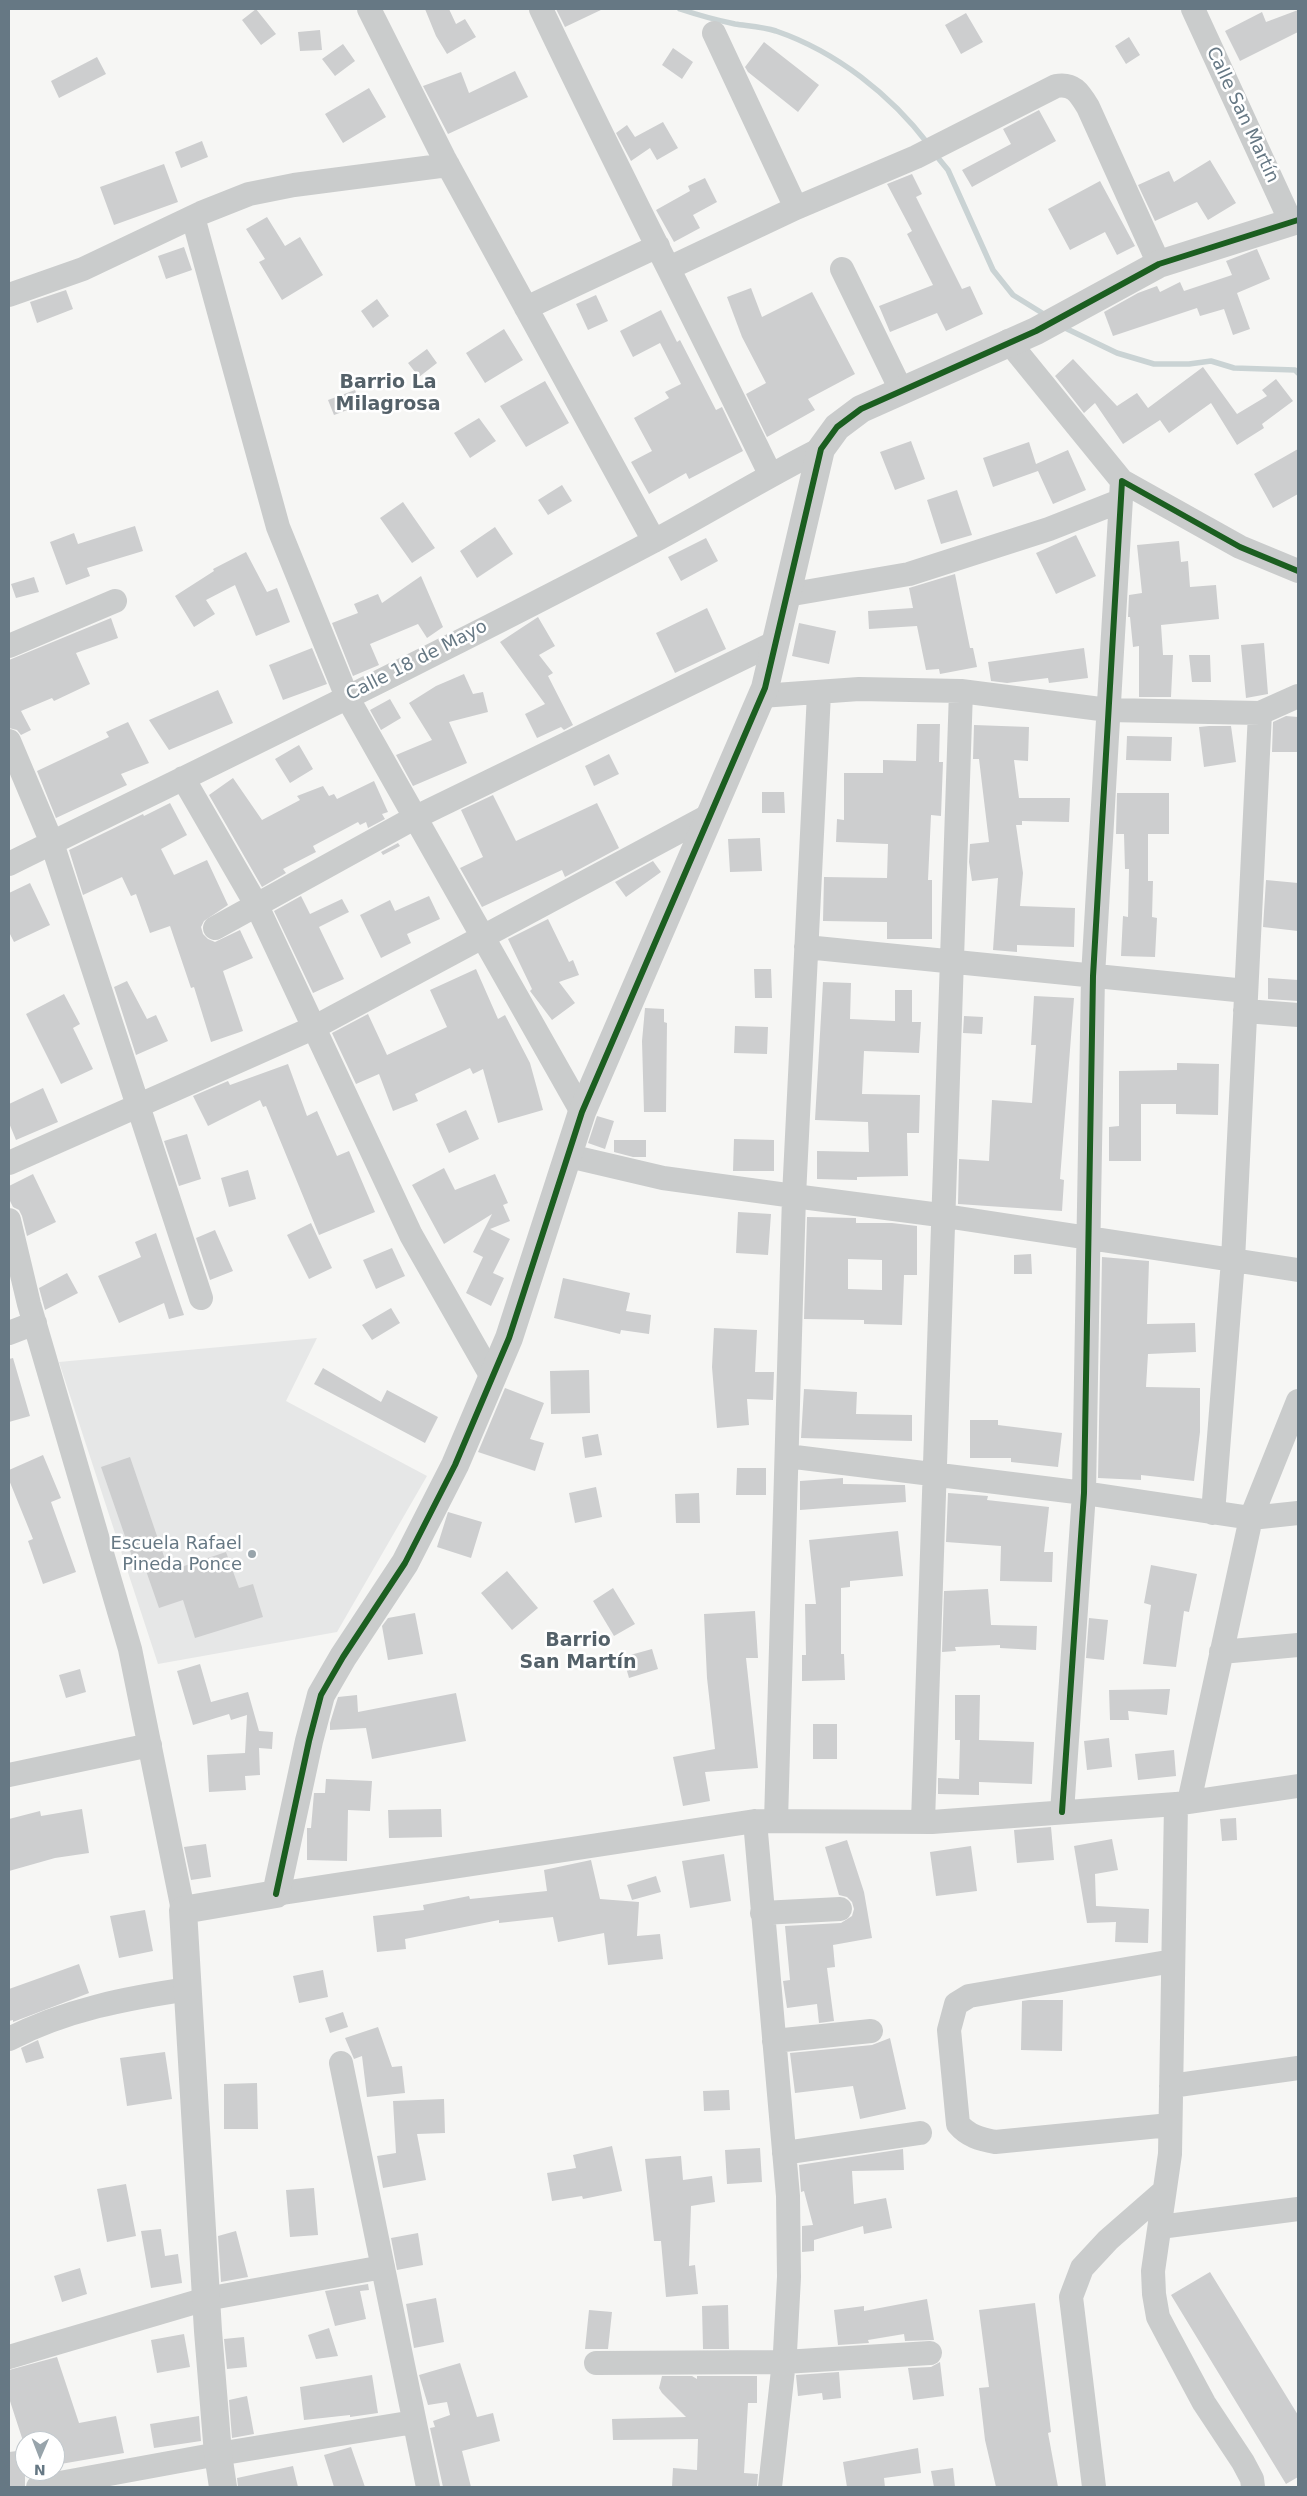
<!DOCTYPE html>
<meta charset="utf-8">
<style>
body{margin:0}
#map{position:relative;width:1307px;height:2496px;overflow:hidden;background:#f6f6f4;font-family:"DejaVu Sans",sans-serif}
canvas{display:block}
.frame{position:absolute;inset:0;border:10px solid #667884;pointer-events:none}
.north{position:absolute;left:15px;top:2431px;width:50px;height:50px;box-sizing:border-box;background:#fff;border:1px solid #c2c9ce;border-radius:50%;rotate:181deg;font-size:14px;font-weight:700;line-height:20px;text-align:center;color:#667884}
.north::after{content:'';display:block;margin:auto;width:18px;height:22px;background:#98a4ab;clip-path:polygon(50% 0,100% 100%,50% 72%,0 100%)}
</style>
<div id="map">
<canvas width="1307" height="2496"></canvas>
<div class="frame"></div>
<div class="north">N</div>
</div>
<script>
const c = document.querySelector('canvas').getContext('2d');
c.lineJoin = 'round';
function fillPath(path, color) {
  c.fillStyle = color;
  c.fill(path, 'evenodd');
}
function strokePath(path, color, width, dash) {
  c.strokeStyle = color;
  c.lineWidth = width;
  c.lineCap = dash ? 'butt' : 'round';
  c.setLineDash(dash || []);
  c.stroke(path);
}
function drawText(font, color, halo, rows, align = 'center') {
  c.font = font + ' "DejaVu Sans",sans-serif';
  c.lineWidth = 5;
  c.setLineDash([]);
  c.textBaseline = 'middle';
  c.strokeStyle = halo;
  c.fillStyle = color;
  for (const [text, x, y, turn = 0] of rows) {
    c.save();
    c.translate(x, y);
    c.rotate((+turn || 0) * Math.PI / 180);
    c.textAlign = isNaN(turn) ? turn : align;
    if (halo) c.strokeText(text, 0, 0);
    c.fillText(text, 0, 0);
    c.restore();
  }
}
const built = new Path2D(`
 M317,1338l-31,63 141,75 -90,156 -179,32 -99,-302z`);
const stream = new Path2D(`
 M680,9c18,6 36,11 55,15 13,2 28,3 41,7 61,21 115,64 153,114
 M934,153l14,17 45,100 20,25 34,21
 M1063,327l54,26 37,11h35l22,-3 23,7 61,2 3,3`);
const building = new Path2D(`
 M256,9l20,25 -15,11 -19,-25z
 M425,9h24l7,15 9,-5 11,18 -29,17 -11,-18z
 M556,9h47l-38,18z
 M1298,10v22l-58,29 -15,-30 37,-19 4,10z
 M966,13l17,29 -22,12 -16,-29z
 M320,30l2,20 -22,1 -2,-19z
 M1129,37l11,18 -14,9 -11,-18z
 M764,42l55,43 -21,27 -50,-40 -3,-5z
 M343,44l12,17 -20,15 -13,-17z
 M673,48l20,14 -11,17 -20,-14z
 M97,57l9,17 -47,24 -8,-17z
 M515,71l13,26 -80,37 -25,-48 38,-14 8,21z
 M369,88l17,29 -43,26 -18,-29z
 M1039,110l17,31 -84,46 -10,-17 49,-26 -8,-15z
 M663,122l15,26 -21,12 -7,-12 -19,13 -15,-28 11,-8 8,12z
 M202,141l6,16 -27,11 -6,-16z
 M1210,160l26,43 -28,17 -11,-18 -42,19 -17,-36 31,-14 5,11z
 M164,164l14,38 -64,23 -14,-38z
 M912,174l10,20 -6,3 46,92 8,-3 13,28 -37,17 -9,-18 -47,19 -11,-26 54,-21 -26,-51 5,-3 -25,-47z
 M705,178l12,24 -24,13 7,13 -26,14 -18,-32 34,-19 -2,-5z
 M1100,181l35,65 -18,9 -12,-23 -35,18 -22,-41z
 M267,217l18,29 15,-9 23,38 -41,25 -23,-38 6,-3 -19,-30z
 M184,247l8,23 -26,9 -8,-23z
 M1257,249l13,30 -33,14 13,36 -17,6 -9,-26 -24,7 -3,-8 -84,28 -9,-24 34,-19 19,-7 3,6 20,-10 4,9 48,-16 -6,-14z
 M751,288l11,29 50,-25 43,82 -47,25 7,11 -48,27 -21,-43 20,-11 -24,-46 -15,-40z
 M66,290l7,19 -36,14 -7,-21z
 M596,295l12,26 -20,9 -12,-26z
 M377,299l12,17 -16,12 -12,-17z
 M661,310l16,32 3,-2 36,70 6,-3 21,44 -54,28 -3,-6 -37,21 -18,-32 21,-11 -18,-33 35,-20 -4,-6 16,-8 -21,-41 -27,14 -13,-26z
 M504,329l19,31 -38,23 -19,-30z
 M427,349l10,14 -18,14 -11,-14z
 M1073,359l44,47 20,-13 11,15 55,-41 34,47 30,-18 -5,-6 14,-11 17,22 -31,23 2,4 -27,17 -26,-42 -42,30 -9,-13 -37,24 -28,-41 -11,10 -29,-37z
 M545,381l24,42 -43,24 -26,-41z
 M355,390l6,15 -27,10 -6,-15z
 M479,418l17,23 -26,17 -16,-25z
 M911,441l14,38 -30,11 -15,-38z
 M1029,442l7,22 32,-14 18,40 -33,14 -15,-33 -45,16 -10,-29z
 M1298,449v45l-25,14 -19,-34z
 M562,485l10,16 -24,14 -10,-15z
 M957,490l15,45 -31,9 -14,-44z
 M403,502l32,46 -23,15 -32,-45z
 M135,526l8,25 -56,17 3,8 -24,9 -16,-43 24,-9 4,11z
 M495,527l18,27 -36,24 -17,-27z
 M1076,535l20,41 -40,18 -20,-41z
 M706,538l12,23 -37,20 -13,-24z
 M1179,541l2,21 7,-1 2,26 26,-2 3,34 -58,6 2,30h10l-2,42h-32v-51l-6,1 -3,-30h-2l1,-22 13,-2 -5,-48z
 M246,552l21,40 10,-4 13,34 -34,14 -21,-51 -29,15 9,14 -21,13 -19,-31 39,-25 -1,-2z
 M955,574l15,74h3l4,19 -37,7 -1,-5 -13,1 -9,-44 -48,3 -1,-18 45,-3 -4,-20z
 M421,576l22,51 -16,11 -9,-14 -48,20 9,21 -26,11 -21,-53 26,-10 -4,-9 24,-10 4,9z
 M34,577l5,15 -23,6 -5,-14z
 M707,608l19,41 -51,24 -19,-40z
 M538,617l17,29 -16,9 14,18 -5,3 25,49 -9,5 -3,-3 -24,11 -12,-24 20,-10 -45,-62z
 M111,618l7,20 -42,15 14,31 -36,17 -2,-3 -31,13 10,19 -10,5 -4,-5 -8,-2v-68z
 M799,623l37,8 -7,33 -37,-8z
 M1264,643l4,51 -22,4 -5,-53z
 M312,648l15,36 -44,16 -14,-35z
 M1084,648l4,30 -39,5 -1,-5 -41,5 -16,-2 -3,-19z
 M1189,655h21l1,27h-19z
 M464,674l9,20 10,-2 5,20 -39,10 18,41 -54,23 -17,-31 36,-15 -23,-37 27,-17z
 M218,690l15,33 -64,27 -20,-30z
 M390,699l11,19 -20,12 -11,-20z
 M1286,716l12,1v35h-26l1,-30z
 M128,722l21,41 -28,11 6,11 -71,33 -19,-47 72,-34 -3,-5z
 M917,724h23l-1,38h4l-2,54 -10,-1 -3,65h4v59h-45v-17l-64,-1 1,-44 63,1 1,-34 -52,-2 1,-23 7,1v-47h39v-13l33,1z
 M974,725l55,2 -1,34 -14,-1 5,38h51l-1,24 -47,-1v4h-6l7,48 -3,33 55,2 -1,39 -57,-2v7l-24,-2 5,-72 -26,3 -3,-19 1,-18 19,-2 -10,-83h-6z
 M1209,726h22l5,36 -32,5 -5,-40z
 M1127,736l45,1 -1,24 -45,-1z
 M299,745l14,24 -23,14 -15,-24z
 M609,754l10,20 -25,12 -9,-20z
 M233,778l29,42 38,-20 -3,-4 26,-10 6,10 5,-2 3,5 37,-18 14,31 -6,2 3,5 -17,9 -2,-6 -6,3 -2,-3 -45,24 3,6 -33,17 3,4 -24,14 -53,-92z
 M762,792h22l1,21h-23z
 M1117,793h52v41h-21v47h5l-1,36 5,1 -2,39 -34,-1 2,-40 5,1 1,-48h-4l-1,-35h-8z
 M493,795l23,46 81,-38 22,45 -54,29 -3,-7 -80,37 -22,-39 23,-11 -22,-47z
 M170,803l17,32 -26,14 13,26 33,-15 21,45 -24,16 -3,6 2,7 5,5 7,3 25,-12 13,28 -30,13 20,60 -32,11 -17,-55 -3,1 -21,-62 -20,7 -14,-39 -5,2 -9,-19 -39,18 -14,-45 74,-36 1,2z
 M760,838l2,33 -32,1 -2,-33z
 M398,843l2,3 -17,9 -2,-3z
 M653,861l8,11 -35,25 -11,-15z
 M1266,880l32,3v48l-35,-4z
 M30,883l20,42 -36,17 -5,-10v-39z
 M301,896l9,18 32,-15 7,13 -30,15 25,52 -31,14 -39,-82z
 M429,896l11,23 -33,15 4,9 -30,15 -21,-43 30,-15 5,11z
 M548,919l21,43 4,-2 6,15 -20,7 16,21 -23,17 -22,-29 2,-2 -24,-50z
 M476,969l22,50 7,-4 25,48 13,47 -45,13 -15,-54 -10,5 -3,-6 -55,26 3,7 -25,10 -14,-37 -23,10 -24,-51 36,-19 19,41 60,-28 -17,-37z
 M754,969h17l1,29h-17z
 M1268,978l30,2v21l-30,-2z
 M127,981l20,38 9,-4 12,26 -32,14 -22,-68z
 M823,982l28,1 -1,36 45,2v-31h17v32h9l-2,31 -55,-2 -2,43 58,1 -1,38h-12l1,43 -51,1v3l-40,-1v-28l52,1 -1,-30 -53,-2z
 M64,994l16,30 -7,4 20,41 -32,15 -35,-70z
 M1034,996l40,2 -14,181 4,1 -2,31 -104,-7 1,-45 30,2 3,-61 40,3 4,-58h-5z
 M645,1008l19,1v13l3,1 -1,89h-22l-2,-71z
 M964,1016l19,1 -1,17 -19,-1z
 M735,1026l33,1 -1,27 -33,-1z
 M1177,1063l42,1 -1,51 -42,-1v-10h-35v57h-32v-34l10,-1v-55l58,-1z
 M288,1064l19,52 10,-5 20,45 12,-5 26,61 -56,23 -53,-129 -3,1 -3,-7 -52,26 -15,-30 35,-15 2,4z
 M43,1088l15,34 -42,18 -7,-17v-19z
 M466,1110l13,29 -30,14 -13,-29z
 M597,1116l17,5 -9,28 -17,-6z
 M187,1134l14,45 -22,7 -15,-45z
 M734,1139l40,1v31h-41z
 M614,1140h32v17h-13l-19,-5z
 M444,1168l11,22 40,-16 13,29 -5,2 7,16 -20,8 20,10 -17,34 11,5 -13,28 -25,-13 17,-36 -10,-5 19,-38 -48,30 -32,-59z
 M248,1170l8,29 -27,8 -8,-29z
 M33,1174l23,48 -29,14 -5,-20 -3,-6 -6,-3 -4,-8v-13z
 M738,1212l33,2 -3,41 -32,-2z
 M807,1217l49,1v5h36l25,3v49h-13l-2,50 -38,-1v-4l-60,-1zM848,1259l34,1v30l-34,-1z
 M311,1223l21,45 -23,11 -22,-44z
 M215,1230l18,41 -23,9 -14,-42z
 M156,1233l28,82 -15,4 -5,-16 -45,20 -21,-47 43,-19 -6,-15z
 M392,1248l13,28 -29,13 -13,-29z
 M1031,1254l1,20h-18v-19z
 M1102,1257l47,4 -2,63 48,-1 1,29 -48,2 -2,33 54,1v44l-6,49 -53,-6v5l-43,-2z
 M67,1273l11,20 -33,17 -6,-22z
 M563,1278l67,15 -4,18 25,4 -2,19 -28,-4 -1,4 -66,-16z
 M391,1308l9,15 -28,17 -10,-15z
 M714,1328l43,2 -2,42h19l-1,28 -26,-1 2,26 -32,3 -5,-61z
 M13,1358l17,58 -21,6v-63z
 M323,1368l58,34 6,-12 51,27 -13,26 -111,-59z
 M589,1370l1,43 -39,1 -1,-43z
 M505,1388l39,15 -14,36 14,4 -9,28 -57,-19z
 M804,1389l53,3 -1,22 56,1v26l-111,-3z
 M970,1420h28v5l64,8 -4,34 -47,-5v-4h-41z
 M598,1434l4,21 -17,3 -3,-21z
 M43,1455l18,43 -10,4 25,70 -33,12 -15,-43 5,-2 -24,-59v-10z
 M130,1457l39,114 57,-19 13,36 14,-4 10,33 -68,21 -12,-38 -24,8 -15,-43 -8,3 -35,-101z
 M737,1468h29v27h-30z
 M843,1478v6l62,1 1,17 -106,8v-29z
 M596,1487l6,30 -27,6 -6,-30z
 M699,1493l1,30h-24l-1,-29z
 M948,1493l40,3 -1,4 62,7 -5,45h9l-1,30 -52,-1 1,-35 -55,-4z
 M448,1512l34,10 -11,36 -34,-11z
 M898,1531l5,45 -53,5v6l-9,1v66h3l1,26 -43,1v-26h4l-1,-51h11l-7,-64z
 M1151,1565l46,9 -8,38 -5,-1 -8,56 -33,-3 8,-59 -7,-2z
 M507,1571l31,37 -26,22 -31,-37z
 M613,1588l22,36 -21,12 -21,-35z
 M988,1589l3,36 46,1 -1,24 -36,-2v-3l-45,2 1,4 -14,1 2,-61z
 M755,1611l3,47h-12l12,110 -53,4 5,29 -27,5 -10,-49 42,-8 -8,-71 -3,-64z
 M415,1613l8,41 -35,6 -6,-34 6,-8z
 M1089,1618l19,2 -4,40 -18,-2z
 M652,1649l6,20 -29,9 -6,-21z
 M200,1664l11,38 37,-10 11,39 14,1 -1,17 -13,-1 1,27 -15,1 1,14 -37,2 -2,-37 38,-2 2,-38 -16,5 -2,-6 -36,11 -16,-54z
 M80,1669l6,23 -20,6 -7,-23z
 M1170,1689l-3,26 -39,-4 1,9h-19l-1,-30z
 M456,1693l10,48 -94,18 -6,-31 -36,2v-7l8,-26 19,-2 1,17z
 M955,1695h25l-1,45 55,2 -2,42 -53,-2v13l-41,-1v-16l21,1 1,-39h-5z
 M813,1724h24v35h-24z
 M1109,1738l3,29 -25,3 -3,-29z
 M1174,1750l2,26 -38,4 -3,-26z
 M326,1779l46,2 -2,30 -22,-1 -1,51 -40,-1v-32h4l3,-35h11z
 M82,1809l7,44 -34,5 -46,13v-52l31,-8 1,5z
 M441,1809l1,28 -53,1 -1,-28z
 M1236,1818l1,22 -15,1 -2,-22z
 M1051,1827l3,33 -37,3 -3,-33z
 M1112,1839l6,31 -23,4 1,32 53,3 -1,34 -33,-1 1,-20 -29,1 -13,-77z
 M847,1840l17,52 8,46 -39,7 2,22 -8,1 7,53 -15,2 -2,-19 -30,4 -4,-27 7,-1 -5,-54 56,-3 11,-7 2,-7 -2,-7 -5,-5 -8,-2 -14,-48z
 M206,1844l5,33 -20,3 -7,-33z
 M971,1846l6,45 -41,5 -6,-44z
 M724,1854l7,47 -41,7 -8,-47z
 M591,1860l9,39 39,3 -2,34 23,-2 3,25 -55,6 -4,-32 -46,9 -5,-25 -54,6v-3l-94,19 1,10 -29,3 -4,-36 51,-6 -1,-5 46,-9 1,3 77,-8 -3,-21z
 M656,1876l5,16 -29,8 -5,-15z
 M145,1910l8,41 -34,7 -9,-42z
 M79,1964l10,29 -76,29v-2l-4,1v-32z
 M323,1970l5,27 -29,6 -6,-27z
 M1029,2000h34l-1,51 -41,-1 1,-49z
 M343,2012l5,15 -18,6 -5,-15z
 M378,2027l14,40 10,-1 3,27 -38,4 -5,-41 -8,3 -9,-21z
 M890,2038l16,71 -46,10 -7,-33 -58,7 -5,-40 82,-8z
 M38,2040l6,18 -18,5 -5,-15z
 M165,2052l7,47 -45,7 -7,-48z
 M257,2083l1,46h-34v-45z
 M729,2090l1,20 -26,1 -1,-20z
 M444,2099l1,34 -28,1 9,46 -43,8 -6,-32 19,-3 -3,-52z
 M612,2146l10,45 -39,8 -1,-3 -30,5 -5,-28 29,-5 -3,-13z
 M760,2148l2,34 -35,2 -2,-34z
 M903,2149l1,21 -52,1 2,33 32,-6 6,30 -28,6 -1,-8 -49,14v11l-12,1v-26l11,-1 -9,-34 -3,1 -2,-27z
 M681,2156l2,24 29,-4 3,26 -24,4 -2,60 6,-1 3,29 -32,3 -5,-56h-7l-9,-82z
 M126,2184l10,52 -29,6 -10,-53z
 M314,2188l4,47 -28,2 -4,-47z
 M161,2229l4,27 13,-2 4,29 -31,5 -10,-57z
 M236,2231l12,46 -27,5 -3,-46z
 M418,2233l5,32 -26,5 -6,-32z
 M80,2268l7,26 -25,8 -8,-26z
 M1210,2272l88,143v62l-12,7 -115,-189z
 M368,2284l1,6 -9,1 6,28 -31,7 -10,-35z
 M436,2298l8,44 -30,6 -8,-44z
 M927,2299l7,41 -29,1 -1,-7 -36,6 1,3 -31,2 -4,-35 30,-4v5z
 M1035,2303l16,129 -3,1 10,54h-62l-11,-47 -6,-52 10,-1 -10,-77z
 M728,2305l1,44h-26l-1,-43z
 M589,2310l23,2 -4,37h-23z
 M329,2328l9,28 -22,3 -8,-24z
 M184,2334l6,33 -33,6 -6,-33z
 M244,2337l3,30 -20,2 -3,-30z
 M57,2357l22,66 37,-7 8,37 -69,12v-24h-32l-14,-43v-28z
 M940,2362l4,34 -31,4 -5,-32 23,-1z
 M460,2363l17,54 16,-4 7,28 -38,10 9,36h-28l-13,-59 5,-1 -2,-6 17,-6 -3,-13 -19,3 -9,-30z
 M839,2372l2,26 -18,2 -1,-7 -24,3 -2,-21z
 M372,2375l6,38 -28,4v-2l-46,5 -4,-33z
 M662,2376h30l5,3v-3h60v27h-9l-4,70 14,1 -1,13h-85l1,-19 24,2 1,-31 -85,1 -1,-21 74,-2 -24,-24 -3,-5z
 M247,2396l7,38 -22,4 -3,-38z
 M199,2416l2,25 -47,7 -4,-24z
 M351,2447l14,40h-31l-10,-32z
 M918,2448l3,25 -37,5 1,9h-38l-4,-25z
 M25,2450v37h-16v-35z
 M293,2466l5,21h-60l-1,-9z
 M953,2468l2,19h-21l-3,-16z`);
const minor = new Path2D(`
 M369,9l75,149 210,383
 M541,9c74,156 154,310 229,465
 M1193,9l98,213
 M714,33l82,175
 M193,217l85,310 69,170 235,415
 M669,268l127,-60 120,-51 140,-71c17,-3 23,6 32,21l71,157
 M842,269l59,121
 M9,295l74,-26 118,-56 48,-19 45,-9 154,-20
 M526,308l132,-62
 M1008,341l114,140
 M787,595l122,-21 140,-45 71,-28
 M9,646l106,-45
 M761,696l98,-7 102,2 147,19 152,3 -27,547 -20,253
 M1260,713l38,-17
 M9,741l43,102 149,455
 M183,778l74,128 154,329 81,142
 M9,864c215,-106 431,-210 643,-322 57,-30 111,-64 169,-93
 M215,928l201,-111 360,-175
 M806,947l440,44
 M1245,1011l53,4
 M569,1156l94,22 131,18 25,-503
 M9,1163l304,-135 397,-213
 M9,1220l20,84 101,345 53,261
 M9,1333l26,-10
 M787,1456l297,37 167,25 47,-5
 M1221,1652l77,-7
 M9,1775l141,-30
 M1189,1802l62,-284 47,-117
 M1176,1804l-6,350 -17,117 1,23 4,23 10,19 36,67 39,59 9,17 1,8
 M1062,1812l22,-319 9,-517 29,-495 118,66 58,24
 M755,1821l33,375 1,81 -4,75 -15,135
 M776,1821l18,-625 138,18 366,56
 M923,1821l38,-1130
 M276,1894l479,-73 177,1 244,-18 122,-18
 M762,1913l78,-4
 M9,2039c56,-29 118,-41 180,-50
 M774,2041l97,-10
 M341,2063l87,424
 M1171,2086l127,-18
 M1170,2125l-175,17c-15,-3 -27,-6 -37,-18l-9,-94 7,-26 13,-8 204,-35
 M784,2153l136,-20
 M1160,2227l138,-18
 M9,2357l197,-58 177,-32
 M596,2363l188,-1 146,-9
 M38,2487l180,-33 196,-32
 M1094,2487l-23,-190 11,-29 26,-28 55,-48`);
const tertiary = new Path2D(`
 M223,2487l-5,-33 -10,-123 -25,-421 93,-16 33,-153 12,-46 22,-38 62,-94 50,-98 54,-127 73,-226 183,-424 56,-239 16,-22 24,-18 175,-78 123,-67 139,-44`);
const cycleway = new Path2D(`
 M1062,1812l22,-319 9,-517 29,-495 118,66 58,24
 M276,1894l33,-153 12,-46 22,-38 62,-94 50,-98 54,-127 73,-226 183,-424 56,-239 16,-22 24,-18 175,-78 123,-67 139,-44`);
const markers = [
 [252,1554,5,"#98a4ab"]
];
const streetNames = [
 ["Calle San Martín",1242,115,65],
 ["Calle 18 de Mayo",417,661,-27]
];
const poiNames = [
 ["Escuela Rafael",242,1544],
 ["Pineda Ponce",242,1565]
];
const neighbourhoodNames = [
 ["Barrio La",388,383],
 ["Milagrosa",388,405],
 ["Barrio",578,1641],
 ["San Martín",578,1663]
];
fillPath(built, '#e6e7e7');
strokePath(stream, '#cad3d4', 5.5);
fillPath(building, '#cdcecf');
strokePath(minor, '#cacccc', 24);
strokePath(tertiary, '#cacccc', 28);
strokePath(cycleway, '#1b5e20', 6);
for (const [x, y, r, color] of markers) {
  const dot = new Path2D();
  dot.arc(x, y, r, 0, 2 * Math.PI);
  c.fillStyle = color;
  c.fill(dot);
  strokePath(dot, '#fff', 2);
}
drawText('18px', '#667884', '#fff', streetNames);
drawText('18px', '#667884', '#fff', poiNames, 'right');
drawText('bold 19px', '#546169', '#fff', neighbourhoodNames);
</script>
